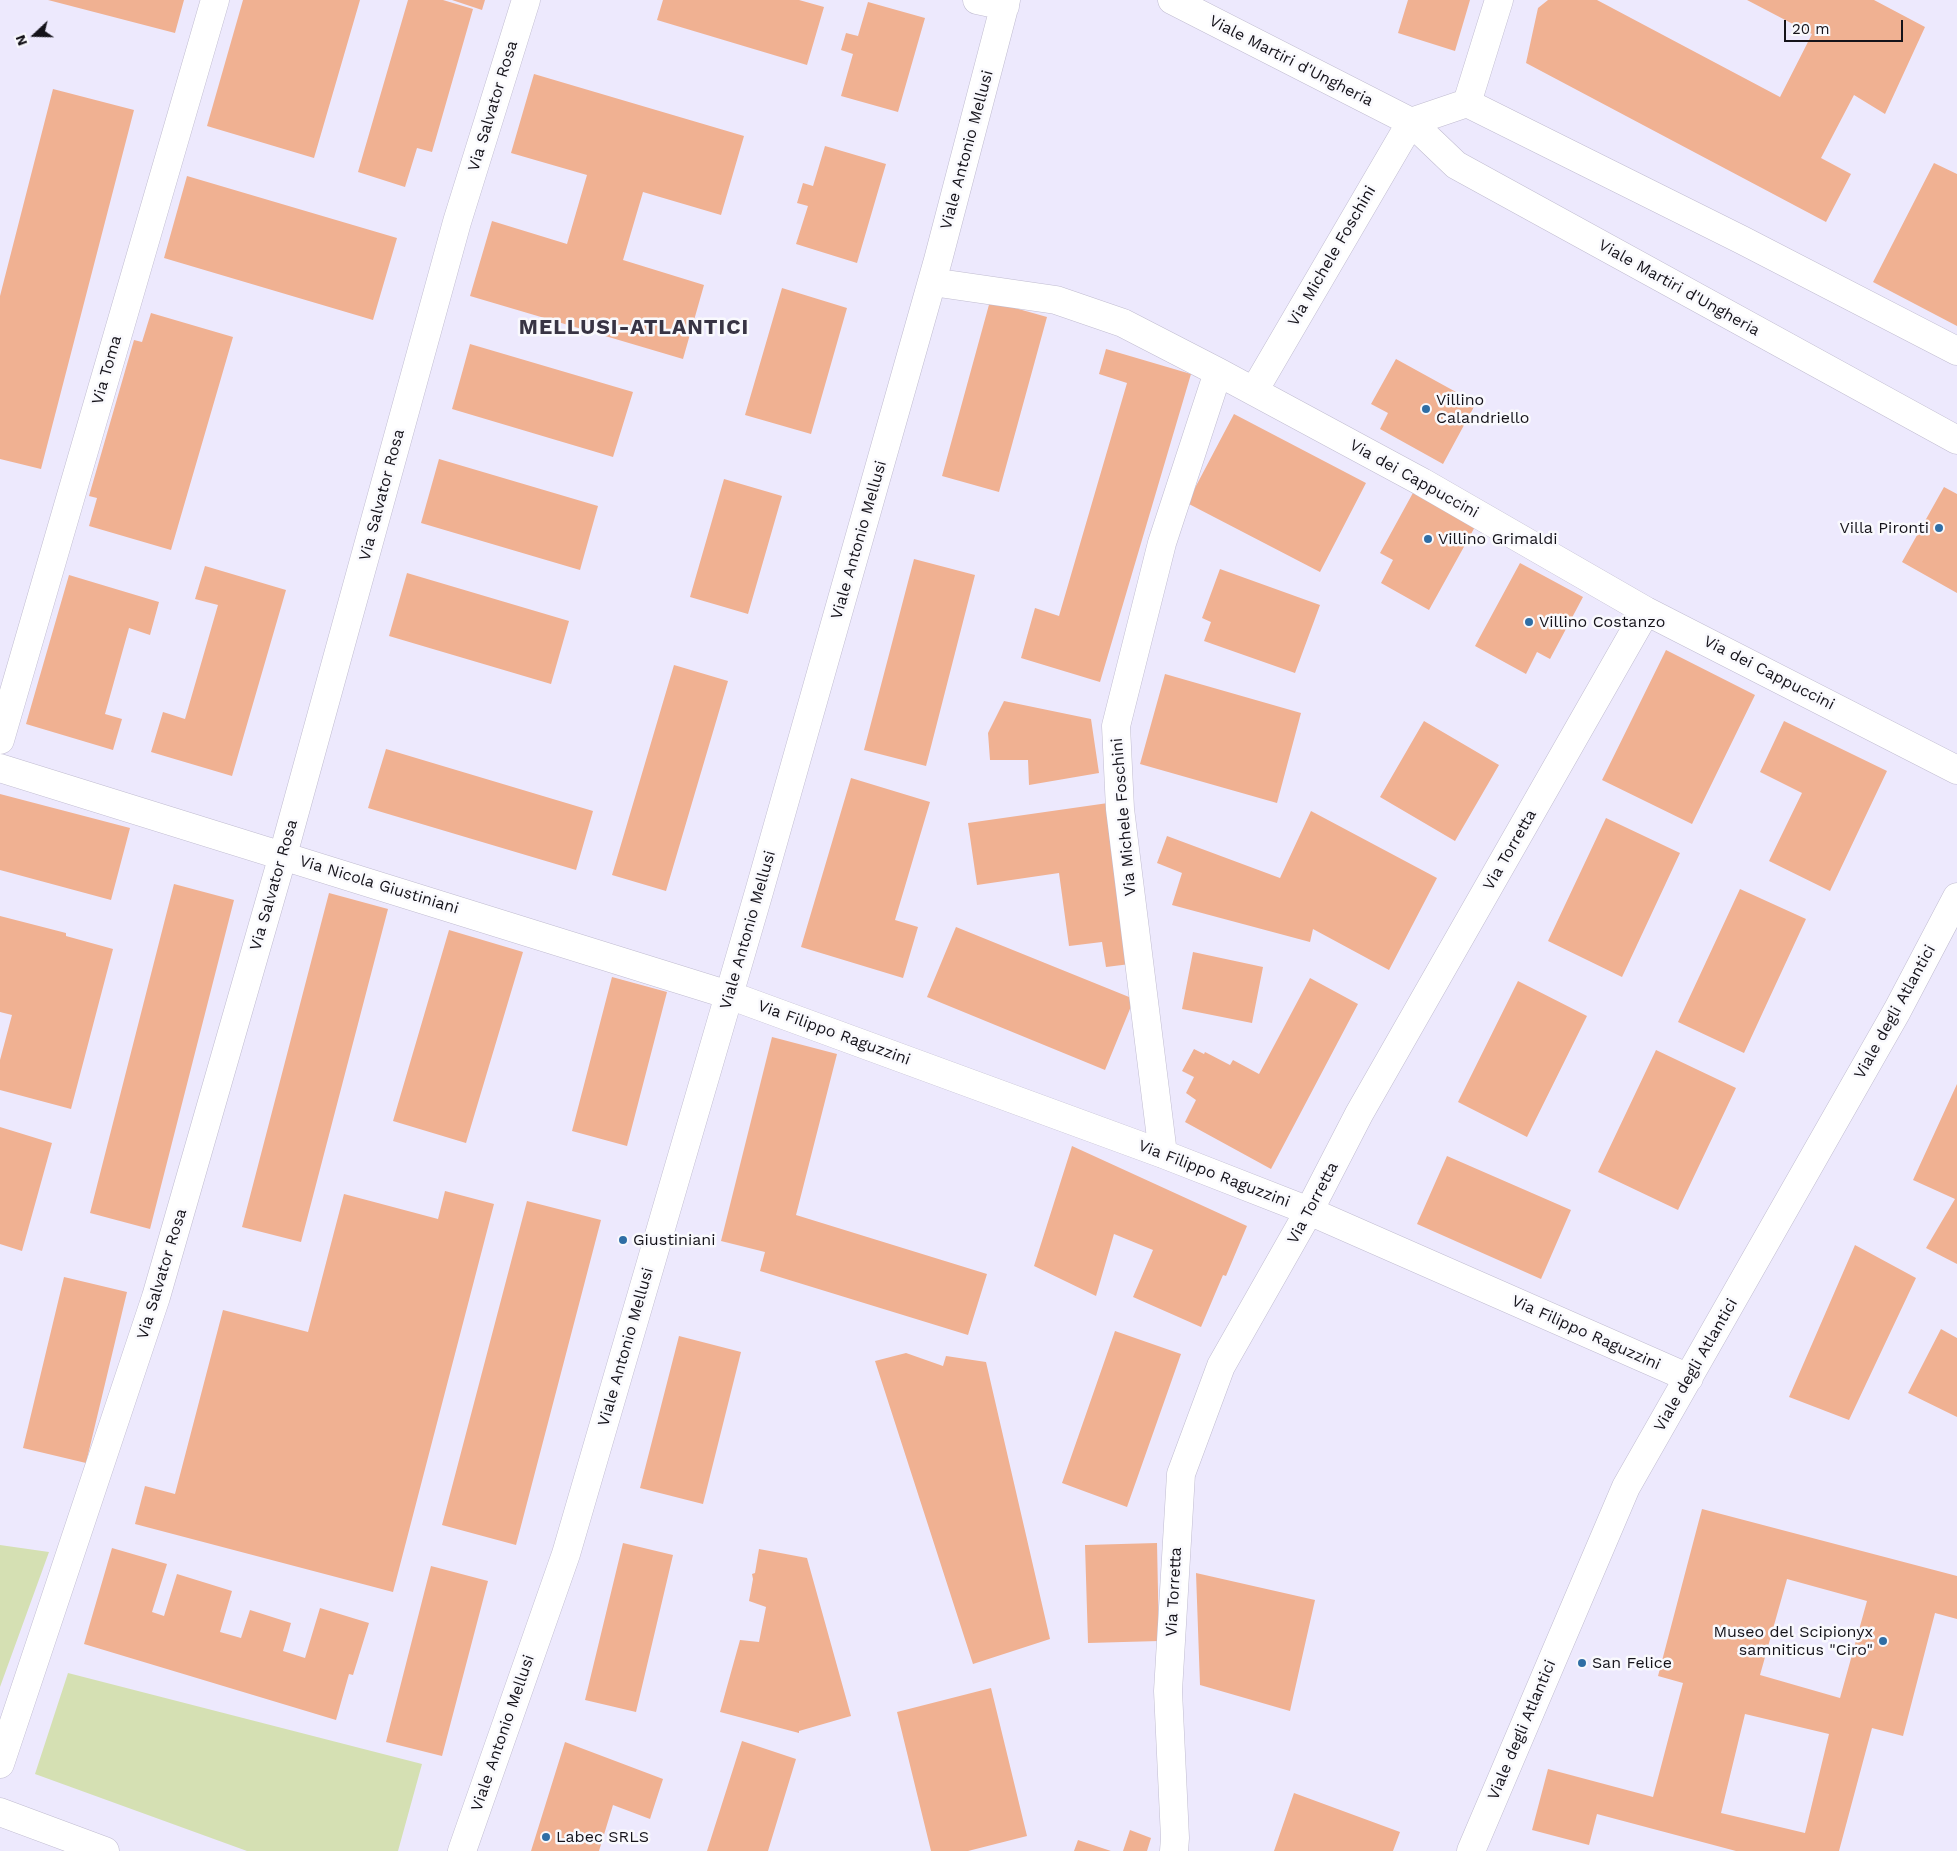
<!DOCTYPE html>
<style>
body{margin:0}
#map{position:relative;width:1957px;height:1851px;overflow:hidden;background:#ede9fd;font-family:"Work Sans",sans-serif}
canvas{display:block}
.north{position:absolute;left:10px;top:10px;width:50px;height:50px;-webkit-text-stroke:4px #f9f9fd;paint-order:stroke;rotate:249deg;font-size:14px;font-weight:700;line-height:20px;text-align:center;color:#15131a}
.north::after{content:'';display:block;margin:auto;width:18px;height:22px;background:#15131a;clip-path:polygon(50% 0,100% 100%,50% 72%,0 100%)}
.scale{position:absolute;left:1784px;top:20px;width:119px;height:22px;box-sizing:border-box;border:2px solid #15131a;border-top:0;padding-left:6px;font-size:15px;line-height:18px;white-space:nowrap;color:#15131a;-webkit-text-stroke:4px #f9f9fd;paint-order:stroke}
</style>
<div id="map">
<canvas width="1957" height="1851"></canvas>
<div class="north">N</div>
<div class="scale">20 m</div>
</div>
<script>
const c = document.querySelector('canvas').getContext('2d');
c.lineJoin = 'round';
function fillPath(path, color) {
  c.fillStyle = color;
  c.fill(path, 'evenodd');
}
function strokePath(path, color, width, dash) {
  c.strokeStyle = color;
  c.lineWidth = width;
  c.lineCap = dash ? 'butt' : 'round';
  c.setLineDash(dash || []);
  c.stroke(path);
}
function drawText(font, color, halo, rows, align = 'center') {
  c.font = font + ' "Work Sans",sans-serif';
  c.lineWidth = 5;
  c.setLineDash([]);
  c.textBaseline = 'middle';
  c.strokeStyle = halo;
  c.fillStyle = color;
  for (const [text, x, y, turn = 0] of rows) {
    c.save();
    c.translate(x, y);
    c.rotate((+turn || 0) * Math.PI / 180);
    c.textAlign = isNaN(turn) ? turn : align;
    if (halo) c.strokeText(text, 0, 0);
    c.fillText(text, 0, 0);
    c.restore();
  }
}
const green = new Path2D(`
 M0,1545l49,7 -49,135z
 M68,1673l354,91 -24,87h-151l-212,-77z`);
const building = new Path2D(`
 M48,0h136l-9,33z
 M243,0h117l-46,158 -107,-32z
 M408,0h35l30,9 -41,143 -15,-4 -12,39 -47,-15z
 M452,0h33l-3,10z
 M663,0h136l25,7 -17,58 -150,-45z
 M1408,0h62l-15,51 -57,-18z
 M1548,0h49l183,97 32,-63 -65,-34h127l51,27 -40,87 -31,-19 -33,63 30,16 -25,48 -300,-159 12,-55z
 M868,2l57,16 -27,94 -57,-16 12,-42 -12,-4 5,-17 12,3z
 M534,74l210,62 -23,79 -78,-23 -20,68 81,25 -21,74 -213,-63 22,-75 75,23 20,-69 -76,-22z
 M53,89l81,21 -93,359 -41,-10v-163z
 M825,146l61,18 -29,99 -61,-19 12,-38 -11,-3 6,-20 10,3z
 M1934,163l23,11v152l-84,-44z
 M187,176l210,62 -24,82 -209,-62z
 M782,288l65,20 -36,126 -66,-19z
 M990,301l57,16 -48,175 -57,-16z
 M151,313l82,24 -62,213 -82,-24 8,-28 -8,-2 45,-156 8,2z
 M470,344l163,48 -20,65 -161,-48z
 M1106,349l85,25 -91,308 -79,-24 14,-50 24,8 68,-233 -28,-9z
 M1396,359l80,44 -33,61 -63,-35 8,-16 -17,-9z
 M1234,414l132,69 -46,89 -133,-69z
 M439,459l159,47 -18,64 -159,-47z
 M724,479l58,17 -34,118 -58,-17z
 M1944,487l13,7v99l-55,-31z
 M1414,491l62,34 -47,85 -48,-27 12,-23 -13,-7z
 M914,559l61,16 -49,191 -62,-16z
 M1520,563l63,34 -33,62 -13,-7 -11,22 -51,-28z
 M205,566l81,24 -54,186 -81,-24 12,-40 22,7 33,-114 -23,-6z
 M1220,569l100,36 -25,68 -91,-32 7,-19 -9,-4z
 M407,573l162,48 -18,63 -162,-48z
 M69,575l90,27 -9,33 -21,-7 -24,86 17,5 -9,31 -87,-26z
 M1666,650l89,45 -63,129 -90,-44z
 M674,665l54,16 -62,210 -54,-16z
 M1165,674l136,39 -24,90 -137,-39z
 M1004,701l87,18 8,54 -70,12 -1,-25h-38l-2,-27z
 M1424,721l75,44 -44,76 -75,-44z
 M1784,721l103,50 -57,120 -61,-30 33,-68 -42,-21z
 M386,749l207,62 -17,59 -208,-62z
 M851,778l79,24 -35,118 23,7 -15,51 -102,-31z
 M0,794l130,34 -19,72 -111,-30z
 M1108,803l22,161 -24,3 -4,-25 -33,4 -10,-73 -82,12 -9,-62z
 M1311,811l126,67 -48,92 -76,-41 -3,13 -138,-37 10,-32 -25,-10 10,-27 113,42z
 M1606,818l74,35 -58,124 -74,-36z
 M174,884l60,16 -84,329 -60,-16z
 M1740,889l66,30 -62,134 -66,-31z
 M329,893l59,16 -87,333 -59,-15z
 M0,916l66,17v3l47,13 -42,160 -71,-19v-30l12,-45 -12,-3z
 M956,927l178,72 -29,71 -178,-73z
 M449,930l74,22 -57,191 -73,-22z
 M1193,952l70,15 -11,56 -70,-14z
 M612,977l55,15 -40,154 -55,-15z
 M1310,978l48,26 -87,165 -86,-47 11,-22 -10,-7 8,-16 -12,-6 12,-22 10,5 1,-2 25,13 3,-5 26,14z
 M1518,981l69,35 -60,121 -69,-35z
 M772,1037l65,17 -41,161 191,59 -19,61 -208,-64 5,-19 -44,-11z
 M1656,1050l80,38 -58,122 -80,-38z
 M1957,1084v180l-31,-16 29,-49 -42,-19z
 M0,1127l52,16 -30,108 -22,-7z
 M1072,1146l175,80 -21,50 -3,-1 -22,52 -68,-30 20,-47 -39,-16 -18,62 -62,-30z
 M1447,1156l124,54 -30,69 -124,-55z
 M445,1191l49,13 -101,388 -258,-68 10,-38 30,8 48,-184 85,22 36,-138 94,25z
 M527,1201l74,19 -85,325 -74,-20z
 M1855,1245l61,33 -67,142 -60,-23z
 M64,1277l63,15 -41,171 -63,-15z
 M1941,1329l16,9v79l-49,-24z
 M1115,1331l66,23 -54,153 -65,-24z
 M679,1336l62,16 -38,152 -63,-16z
 M906,1353l37,13 3,-10 40,6 64,277 -77,25 -98,-303z
 M1702,1509l255,67v43l-22,-6 -32,123 -31,-8 -33,123h-103l-139,-37 -8,31 -57,-15 16,-61 105,28 30,-114 -25,-7zM1787,1579l80,22 -27,97 -80,-23zM1745,1714l84,20 -24,99 -84,-20z
 M623,1543l50,12 -37,157 -51,-12z
 M1157,1543l2,98 -71,2 -3,-98z
 M112,1548l55,16 -15,48 12,4 13,-42 55,17 -12,41 21,6 9,-28 41,13 -8,28 22,7 15,-50 49,15 -16,52 -4,-1 -13,46 -252,-76z
 M759,1549l48,9 44,158 -52,15v2l-79,-21 20,-72 19,2 7,-35 -17,-6 4,-22 -1,-5 3,-1z
 M431,1566l57,15 -46,175 -56,-14z
 M1196,1573l119,27 -25,111 -90,-26z
 M991,1688l36,148 -59,15h-37l-34,-139z
 M742,1741l54,18 -28,92h-61z
 M565,1742l98,37 -13,40 -37,-14 -14,46h-68z
 M1294,1793l106,39 -7,19h-119z
 M1130,1830l21,8 -4,13h-24z
 M1078,1840l33,11h-37z`);
const minor = new Path2D(`
 M977,0l28,6
 M1172,0l239,122 45,43 501,275
 M1467,103l32,-103
 M932,282l124,18 67,23 95,49 204,110 224,129 311,159
 M1254,391l157,-269 56,-19 275,137 215,111
 M0,740l215,-740
 M0,768l729,227 434,159 146,57 380,167
 M1163,1154l-43,-345 -4,-83 46,-183 56,-171
 M0,1764l156,-467 127,-442 174,-633 69,-222
 M0,1812l105,39
 M462,1851l104,-297 193,-662 179,-632 68,-260
 M1174,1851l1,-13 -7,-147 13,-217 40,-108 88,-155 50,-97 287,-503
 M1471,1851l155,-364 271,-476 60,-114`);
const markers = [
 [1426,409,5,"#2f6ea5"],
 [1939,528,5,"#2f6ea5"],
 [1428,539,5,"#2f6ea5"],
 [1529,622,5,"#2f6ea5"],
 [623,1240,5,"#2f6ea5"],
 [1883,1641,5,"#2f6ea5"],
 [1582,1663,5,"#2f6ea5"],
 [546,1837,5,"#2f6ea5"]
];
const streetNames = [
 ["Viale Martiri d'Ungheria",1291,61,27],
 ["Via Salvator Rosa",493,106,-73],
 ["Viale Antonio Mellusi",967,150,-75],
 ["Via Michele Foschini",1332,256,-60],
 ["Viale Martiri d'Ungheria",1679,288,29],
 ["Via Toma",107,370,-74],
 ["Via dei Cappuccini",1414,479,29],
 ["Via Salvator Rosa",382,495,-75],
 ["Viale Antonio Mellusi",859,540,-74],
 ["Via dei Cappuccini",1769,673,27],
 ["Via Michele Foschini",1124,817,-95],
 ["Via Torretta",1510,850,-60],
 ["Via Salvator Rosa",274,885,-74],
 ["Via Nicola Giustiniani",379,885,17],
 ["Viale Antonio Mellusi",748,930,-74],
 ["Viale degli Atlantici",1895,1012,-61],
 ["Via Filippo Raguzzini",834,1033,20],
 ["Via Filippo Raguzzini",1214,1174,21],
 ["Via Torretta",1313,1203,-62],
 ["Via Salvator Rosa",162,1274,-73],
 ["Via Filippo Raguzzini",1586,1333,24],
 ["Viale Antonio Mellusi",626,1347,-74],
 ["Viale degli Atlantici",1696,1365,-60],
 ["Via Torretta",1174,1592,-87],
 ["Viale degli Atlantici",1522,1730,-67],
 ["Viale Antonio Mellusi",503,1733,-71]
];
const poiNames = [
 ["Villino",1436,400],
 ["Calandriello",1436,418],
 ["Villa Pironti",1929,528,"right"],
 ["Villino Grimaldi",1438,539],
 ["Villino Costanzo",1539,622],
 ["Giustiniani",633,1240],
 ["Museo del Scipionyx",1873,1632,"right"],
 ["samniticus \"Ciro\"",1873,1650,"right"],
 ["San Felice",1592,1663],
 ["Labec SRLS",556,1837]
];
const districtNames = [
 ["MELLUSI-ATLANTICI",634,328]
];
fillPath(green, '#d5e0b3');
fillPath(building, '#f0b192');
strokePath(minor, '#c0bcd0', 29);
strokePath(minor, '#fff', 28);
for (const [x, y, r, color] of markers) {
  const dot = new Path2D();
  dot.arc(x, y, r, 0, 2 * Math.PI);
  c.fillStyle = color;
  c.fill(dot);
  strokePath(dot, '#f9f9fd', 2);
}
drawText('16px', '#15131a', '#f9f9fd', streetNames);
drawText('16px', '#15131a', '#f9f9fd', poiNames, 'left');
c.letterSpacing = '1px';
drawText('bold 21px', '#383444', '#f9f9fd', districtNames);
c.letterSpacing = '0px';
</script>
